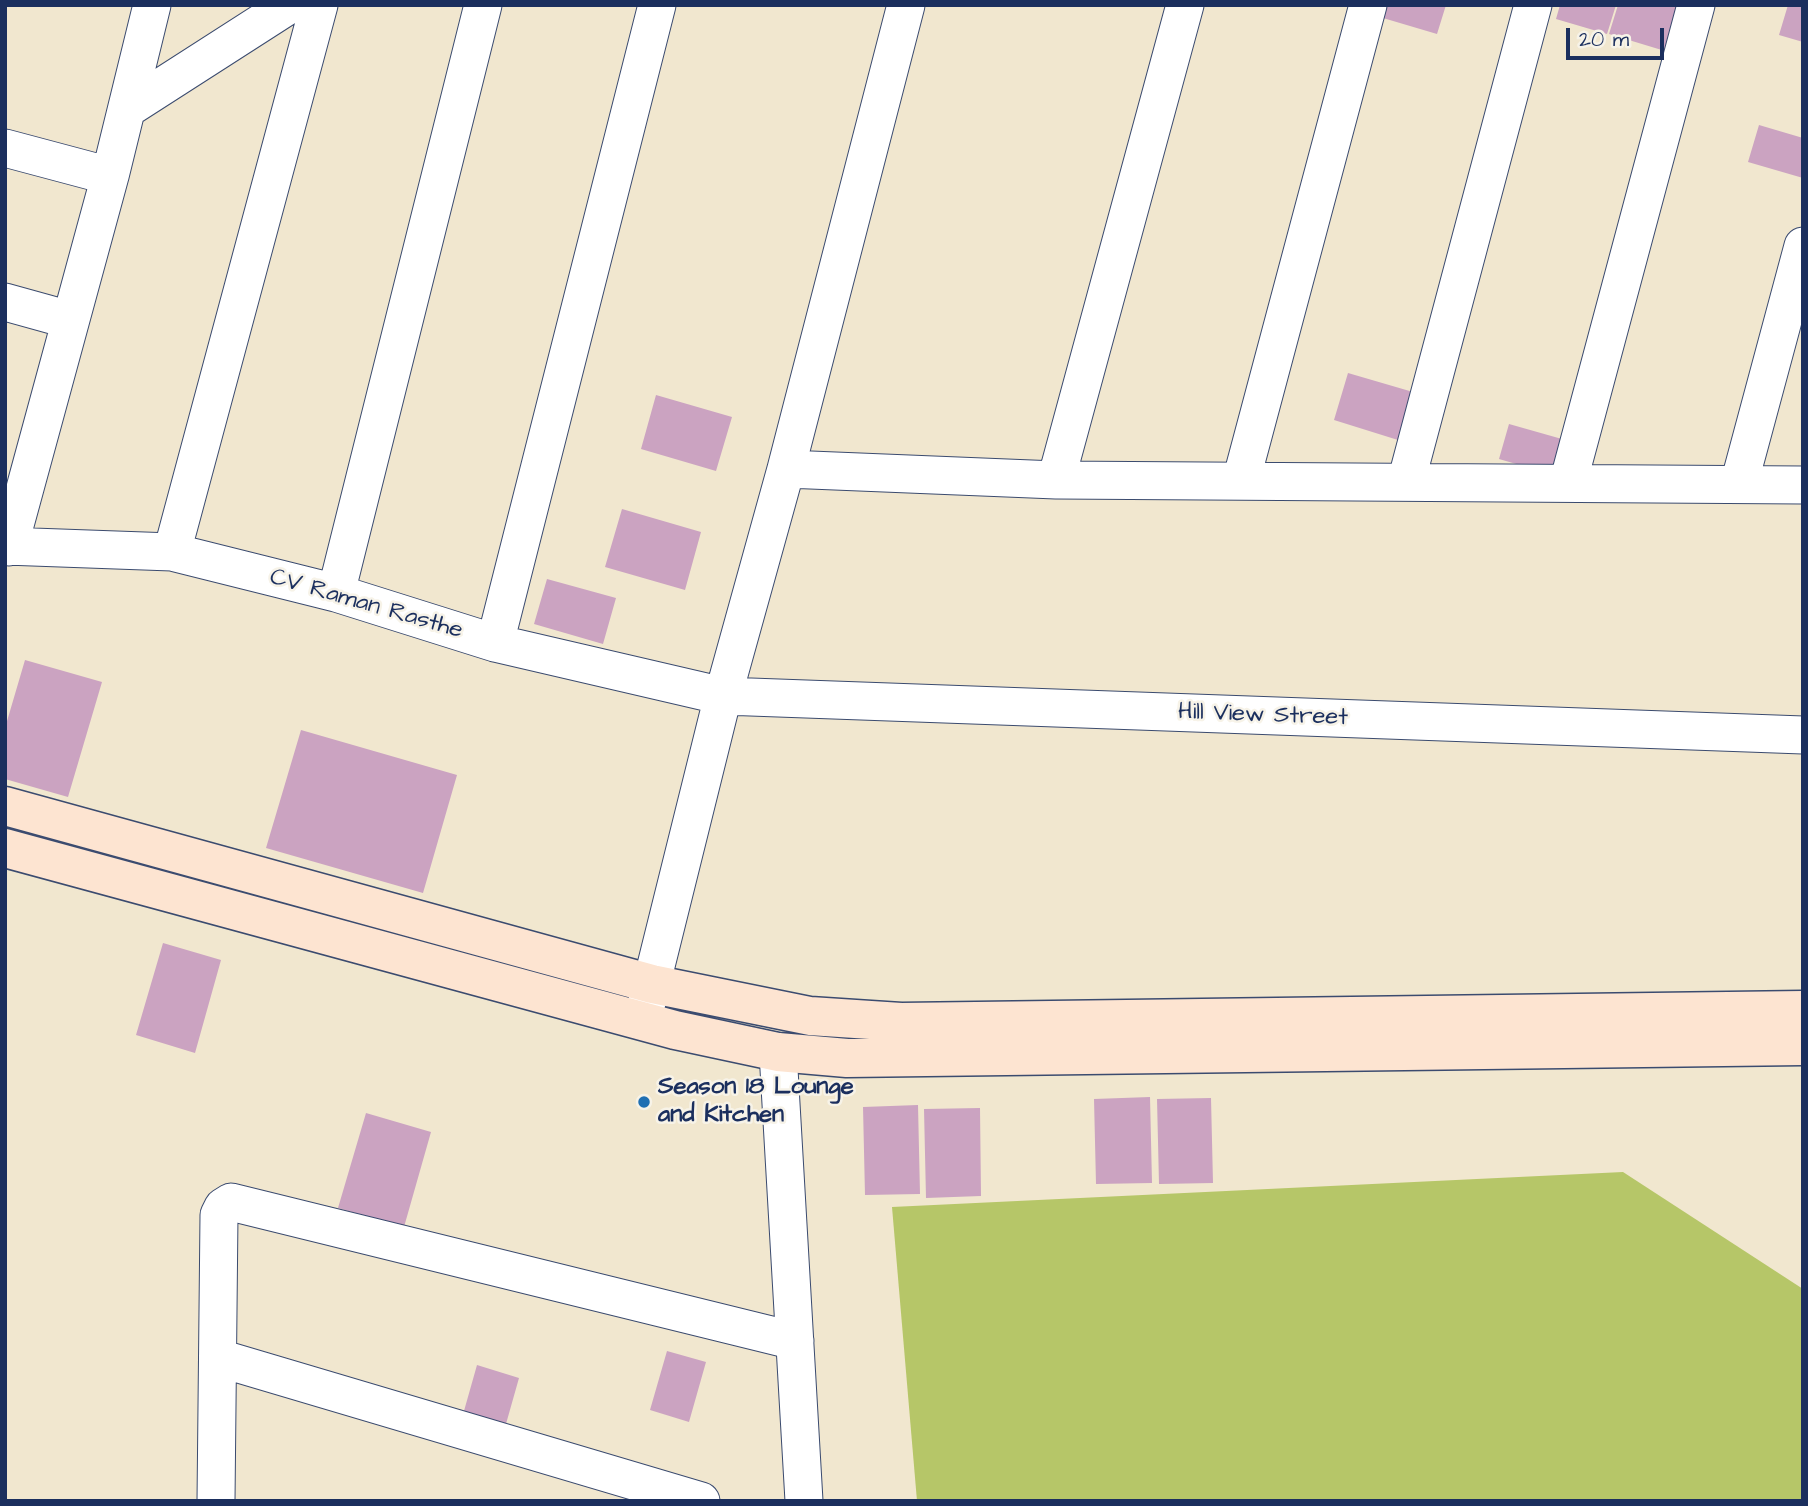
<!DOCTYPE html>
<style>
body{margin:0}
#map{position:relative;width:1808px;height:1506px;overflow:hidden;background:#f1e7cf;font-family:"Architects Daughter",sans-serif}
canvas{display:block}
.frame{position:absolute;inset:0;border:7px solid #1b2f5e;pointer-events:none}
.scale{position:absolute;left:1566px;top:28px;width:98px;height:32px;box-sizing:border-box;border:4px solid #1b2f5e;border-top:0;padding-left:9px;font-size:21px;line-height:24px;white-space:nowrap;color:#1b2f5e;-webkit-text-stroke:5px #f7f3e8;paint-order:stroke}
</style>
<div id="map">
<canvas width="1808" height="1506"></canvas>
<div class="frame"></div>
<div class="scale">20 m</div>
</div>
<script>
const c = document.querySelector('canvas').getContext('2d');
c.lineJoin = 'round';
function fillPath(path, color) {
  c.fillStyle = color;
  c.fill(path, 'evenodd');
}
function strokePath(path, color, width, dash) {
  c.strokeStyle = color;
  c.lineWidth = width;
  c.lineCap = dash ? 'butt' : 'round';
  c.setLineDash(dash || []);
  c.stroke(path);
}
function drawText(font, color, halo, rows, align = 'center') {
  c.font = font + ' "Architects Daughter",sans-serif';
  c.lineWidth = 5;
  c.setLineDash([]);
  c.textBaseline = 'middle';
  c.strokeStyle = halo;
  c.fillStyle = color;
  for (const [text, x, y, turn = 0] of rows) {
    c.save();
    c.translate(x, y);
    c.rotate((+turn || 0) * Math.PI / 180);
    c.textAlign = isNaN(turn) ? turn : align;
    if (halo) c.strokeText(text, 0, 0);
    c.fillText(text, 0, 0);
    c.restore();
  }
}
const green = new Path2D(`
 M1623,1172l180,117v212h-886l-25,-294z`);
const building = new Path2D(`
 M1387,5h59l-9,29 -54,-16z
 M1560,5h56l-9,29 -51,-15z
 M1618,5h61l-14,46 -56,-17z
 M1788,5h15v37l-24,-7z
 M1759,125l44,13v40l-55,-16z
 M1348,373l65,19 -15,48 -64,-20z
 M656,395l76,22 -16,54 -75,-22z
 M1509,424l60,17 -11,35 -59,-17z
 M622,509l79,23 -16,58 -80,-23z
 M547,579l69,19 -13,46 -69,-20z
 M25,660l77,22 -34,115 -63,-18v-51z
 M301,730l156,45 -34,118 -157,-45z
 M163,943l58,17 -26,93 -59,-18z
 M1150,1097l2,86 -56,1 -2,-85z
 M1211,1098l2,85 -54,1 -2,-85z
 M918,1105l2,89 -55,1 -2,-88z
 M980,1108l1,88 -55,2 -2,-89z
 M366,1113l65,19 -27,95 -66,-19z
 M667,1351l39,11 -17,60 -39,-12z
 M477,1365l42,13 -15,53 -42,-13z`);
const street = new Path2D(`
 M127,109l162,-104
 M5,148l105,28
 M5,302l65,18
 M786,469l270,11 747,5
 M1056,480l129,-475
 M1241,481l127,-476
 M1406,482l127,-477
 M1568,483l128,-478
 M1739,484l64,-238
 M5,546l167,6 164,41 159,50 228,53 1080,39
 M9,547l101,-371 42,-171
 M172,552l147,-547
 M336,593l147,-588
 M495,643l162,-638
 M644,1014l79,-318 63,-227 120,-464
 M778,1052l26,449
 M219,1358l482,143
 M216,1501l3,-286 4,-8 8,-5 564,139`);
const secondary = new Path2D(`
 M5,806l647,178 158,32 91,6 902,-12
 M5,848l670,182 103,22 69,6 956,-12`);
const markers = [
 [644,1102,7,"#1f6fb2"]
];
const streetNames = [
 ["CV Raman Rasthe",366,605,16],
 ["Hill View Street",1263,716,2]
];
const poiNames = [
 ["Season 18 Lounge",658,1088],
 ["and Kitchen",658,1116]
];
fillPath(green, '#b6c668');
fillPath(building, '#cba3c1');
strokePath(street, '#3b4b6f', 39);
strokePath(secondary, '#3b4b6f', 41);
strokePath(street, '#fff', 37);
strokePath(secondary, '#fde4d1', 38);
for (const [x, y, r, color] of markers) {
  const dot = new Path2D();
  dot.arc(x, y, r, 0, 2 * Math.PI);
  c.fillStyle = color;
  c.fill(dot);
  strokePath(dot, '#f7f3e8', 2.5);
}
drawText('24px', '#1b2f5e', '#f7f3e8', streetNames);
drawText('bold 24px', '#1b2f5e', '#f7f3e8', poiNames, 'left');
</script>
